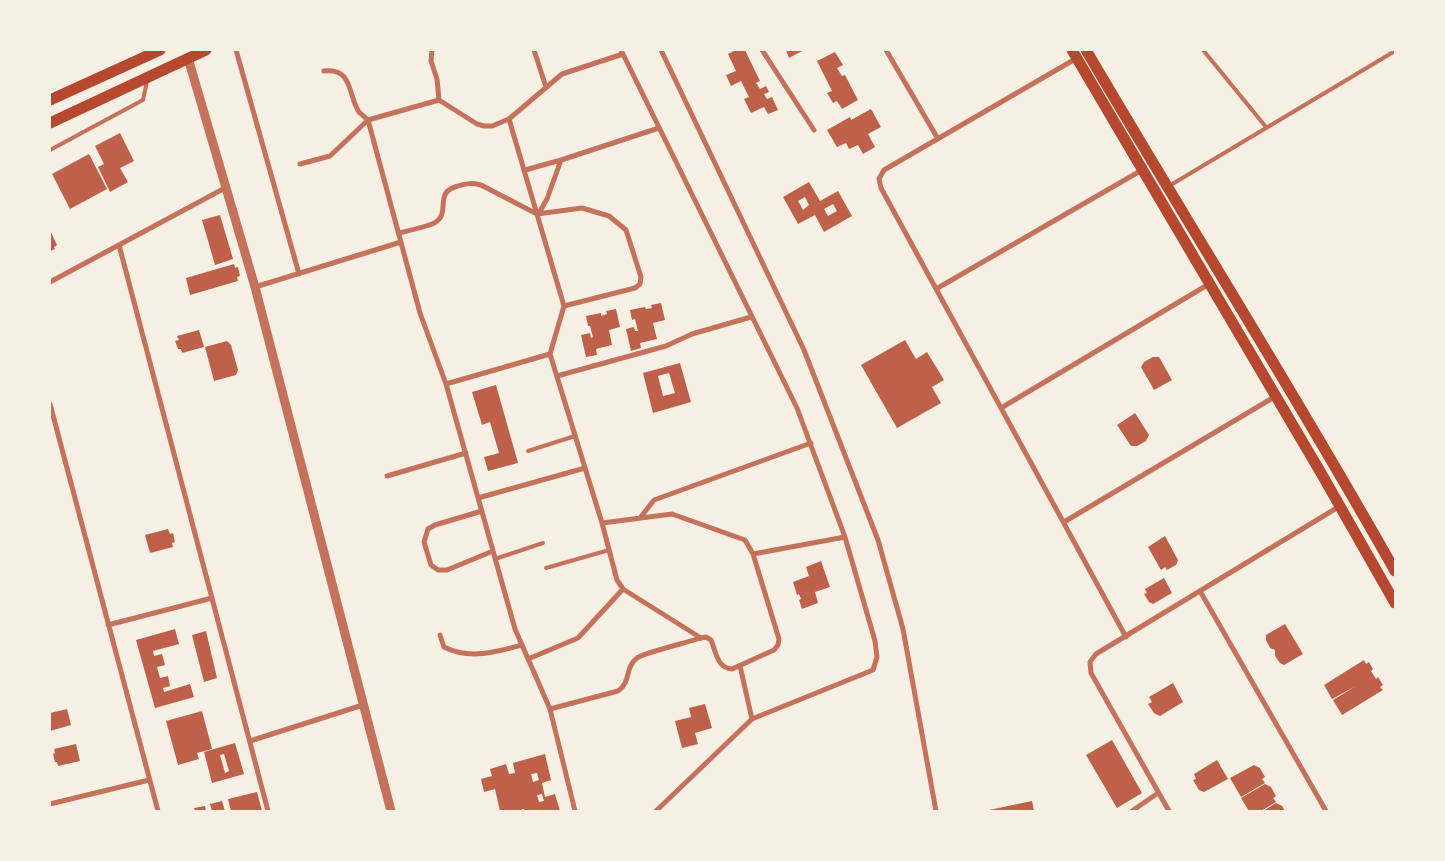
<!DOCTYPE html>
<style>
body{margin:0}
#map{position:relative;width:1445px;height:861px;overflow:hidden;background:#f6efe4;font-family:"Sofia Sans Condensed",sans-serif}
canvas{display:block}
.frame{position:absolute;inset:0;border:51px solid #f6efe4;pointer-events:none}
</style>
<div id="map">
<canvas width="1445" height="861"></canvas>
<div class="frame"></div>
</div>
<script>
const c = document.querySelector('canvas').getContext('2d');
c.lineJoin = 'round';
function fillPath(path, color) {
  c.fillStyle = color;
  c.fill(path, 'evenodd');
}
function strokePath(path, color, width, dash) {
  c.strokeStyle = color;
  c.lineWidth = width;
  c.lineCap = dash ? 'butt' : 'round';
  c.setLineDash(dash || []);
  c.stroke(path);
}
const building = new Path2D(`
 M736,50h9l15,31 -4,2 4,6 6,-3 3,6 -5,2 3,5 5,-2 6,13 -10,4 -4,-7 -13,6 -7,-14 5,-2 -8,-16 -10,5 -5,-11 10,-4 -8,-17z
 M786,50h18l-15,8z
 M835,52l8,13 -6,3 5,8 3,-1 13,25 -16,9 -5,-8 -4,2 -6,-10 5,-2 -15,-30z
 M871,109l10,18 -13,7 7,13 -12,7 -5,-9 -9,4 -3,-6 -9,4 -10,-17 23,-13 1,3z
 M120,133l14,28 -14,7 8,14 -18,10 -12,-25 6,-3 -9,-18z
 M89,154l18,35 -37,20 -18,-35z
 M809,182l11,19 18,-10 14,25 -28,16 -9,-17 -17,9 -15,-27zM805,197l4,8 -6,5 -5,-9zM833,204l4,7 -9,5 -4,-7z
 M220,215l13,44 -18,6 -13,-45z
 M50,230l7,15 -3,2 1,2 -5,2z
 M234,264l1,4 3,-1 2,9 -3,1 1,4 -48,14 -4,-17z
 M661,303l4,17 -12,3 4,16 -17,4 1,5 -10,3 -5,-22 8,-2 1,4h3l-3,-12 -3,1 -2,-10 15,-3 1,2 6,-1 -1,-3z
 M616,309l4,18 -11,3 3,15 -16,4 1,6 -11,2 -5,-22 9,-2 1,5 2,-1 -3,-11h-2l-2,-10 15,-3v3l6,-2 -1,-3z
 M199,330l5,17 -22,6 -1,-4h-3l-3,-8 4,-1 -2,-4z
 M905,340l11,19 11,-7 17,28 -12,7 9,16 -44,25 -36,-63z
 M227,341l4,4 7,25 -2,5 -22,6 -9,-34z
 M1153,357h6l13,23 -18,10 -13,-23 3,-5z
 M680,363l11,39 -38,11 -10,-40zM669,373l6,20 -12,3 -5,-20z
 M496,385l22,78 -30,8 -4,-14 15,-4 -9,-31 -8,3 -10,-33z
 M1135,413l14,22 -3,6 -9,5h-6l-14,-21z
 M168,529l2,5 3,-1 2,9 -3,1 1,4 -23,6 -5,-18z
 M1165,536l13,24 -2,5 -9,5 -2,-3 -4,3 -13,-23z
 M821,561l9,26 -15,5 3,11 -16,6 -3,-9 2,-1 -2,-5 -2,1 -4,-13 16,-6 -3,-9z
 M1164,578l8,15 -19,11 -4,-2 -5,-8 3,-1 -2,-4z
 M1285,624l18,30 -19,11 -4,-2 -5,-7v-6l-5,-2 -4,-8v-5z
 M175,629l4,15 -26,7 1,5 8,-2 3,11 -8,2 3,11 8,-2 2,10 -7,2 1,4 26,-8 4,13 -39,11 -19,-68z
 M206,631l11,47 -13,4 -12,-47z
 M1364,660l2,4 3,-2 4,7 -2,2 5,8 2,-2 5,8 -3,2 3,3 -41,25 -9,-15 23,-14 -24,13 -8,-14z
 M1173,683l10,19 -23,14 -6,-3 -6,-9 4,-2 -3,-5z
 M705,704l7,24 -17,5 3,11 -16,4 -7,-27 16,-4 -2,-9z
 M67,709l4,16 -21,6v-18z
 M202,711l10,38 -15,4 2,6 -21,6 -12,-44z
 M1112,740l30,53 -25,15 -31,-53z
 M235,743l9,31 -32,9 -8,-31zM224,754l5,17 -4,2 -5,-18z
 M76,744l4,17 -22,5 -1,-4h-2l-2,-8 2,-1 -1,-4z
 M545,754l6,26 -9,3 3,14 10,-3 5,17h-36v-2l-7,2h-17l-5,-22 -11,3 -3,-13 11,-3 -2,-7 16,-5 3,10 6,-1 -2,-10zM537,773l2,7 -6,2 -2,-8zM542,794l2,7 -5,1 -2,-7z
 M1217,760l11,19 -24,13 -5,-2 -6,-10 3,-1 -2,-5z
 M1254,765l6,3 5,9 -3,2 3,4 -24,14 -11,-19z
 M1265,784l6,3 5,9 -3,2 3,4 -15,9h-12l-8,-13z
 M257,792l5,19h-31l-3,-12z
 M222,801l3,10h-13l-2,-7z
 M1032,801l2,10h-44l-1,-1z
 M1276,803l6,3 3,5h-22z
 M205,806l1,5h-11l-1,-3z`);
const service = new Path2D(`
 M1203,50l63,77
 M50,150l93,-50 4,-19
 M1169,186l226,-135
 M528,451l47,-15
 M495,559l48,-16
 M546,568l63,-18`);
const minor = new Path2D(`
 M236,50l63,224
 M432,50l-1,11 6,18 2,21
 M534,50l12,37
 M621,50l176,358 48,129 30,104 2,16 -4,13 -121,49 -96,92
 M661,50l143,300 74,190 25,89 33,182
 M762,50l52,80
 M886,50l52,89
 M1077,58l-193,112 -5,9 2,9 245,449
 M324,71c29,-4 24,25 35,41 3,3 6,5 9,8l52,193 26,71 69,245 35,80 25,102
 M509,119l55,187 -14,48 52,169 15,57 6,9 78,49
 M300,164l30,-8 38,-36 71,-20 38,24 7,2h8l17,-7 53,-45 61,-20
 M525,170l36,-10 98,-32
 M539,213l8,-14 14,-39
 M399,233c8,-2 31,-7 37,-11 15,-10 -3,-30 22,-36 9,-3 14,-3 23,-1l56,29 45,-6 27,8 17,14 15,47 -1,7 -5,4 -71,18
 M119,245l149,566
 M50,282l175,-94
 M255,287l146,-45
 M936,289l206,-119
 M557,376l109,-30 26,-12 59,-17
 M446,384l104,-30
 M50,404l108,407
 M1001,408l208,-124
 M387,476l79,-23
 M478,498l107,-30
 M482,511l-47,14 -7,4 -4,13 7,23 7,5h9l46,-19
 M640,518l14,-18 157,-57
 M1064,522l212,-126
 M602,523l70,-9 73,26 8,14 92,-17
 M1200,591l126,220
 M108,625l104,-27
 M440,635l4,12c25,13 53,5 78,-2
 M528,659l50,-21 45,-49
 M740,666l12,53
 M550,709l68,-18c14,-10 6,-23 19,-33 6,-5 52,-16 64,-20l5,-1 5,3c5,12 6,28 21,29l42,-19 4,-5 1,-6 -26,-85
 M250,741l113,-36
 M50,804l99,-24
 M1132,811l26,-18
 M1169,811l-78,-138 -1,-11 6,-8 244,-148`);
const tertiary = new Path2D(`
 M188,58l67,229 136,524`);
const primary = new Path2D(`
 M1072,50l249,423 74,130
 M1086,50c102,174 210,345 309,521
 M50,100l110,-50
 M50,123l156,-73`);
fillPath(building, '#bf614a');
strokePath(service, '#c5725c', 4);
strokePath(minor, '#c5725c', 5);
strokePath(tertiary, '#c5725c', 9);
strokePath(primary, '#b5482f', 11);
</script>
